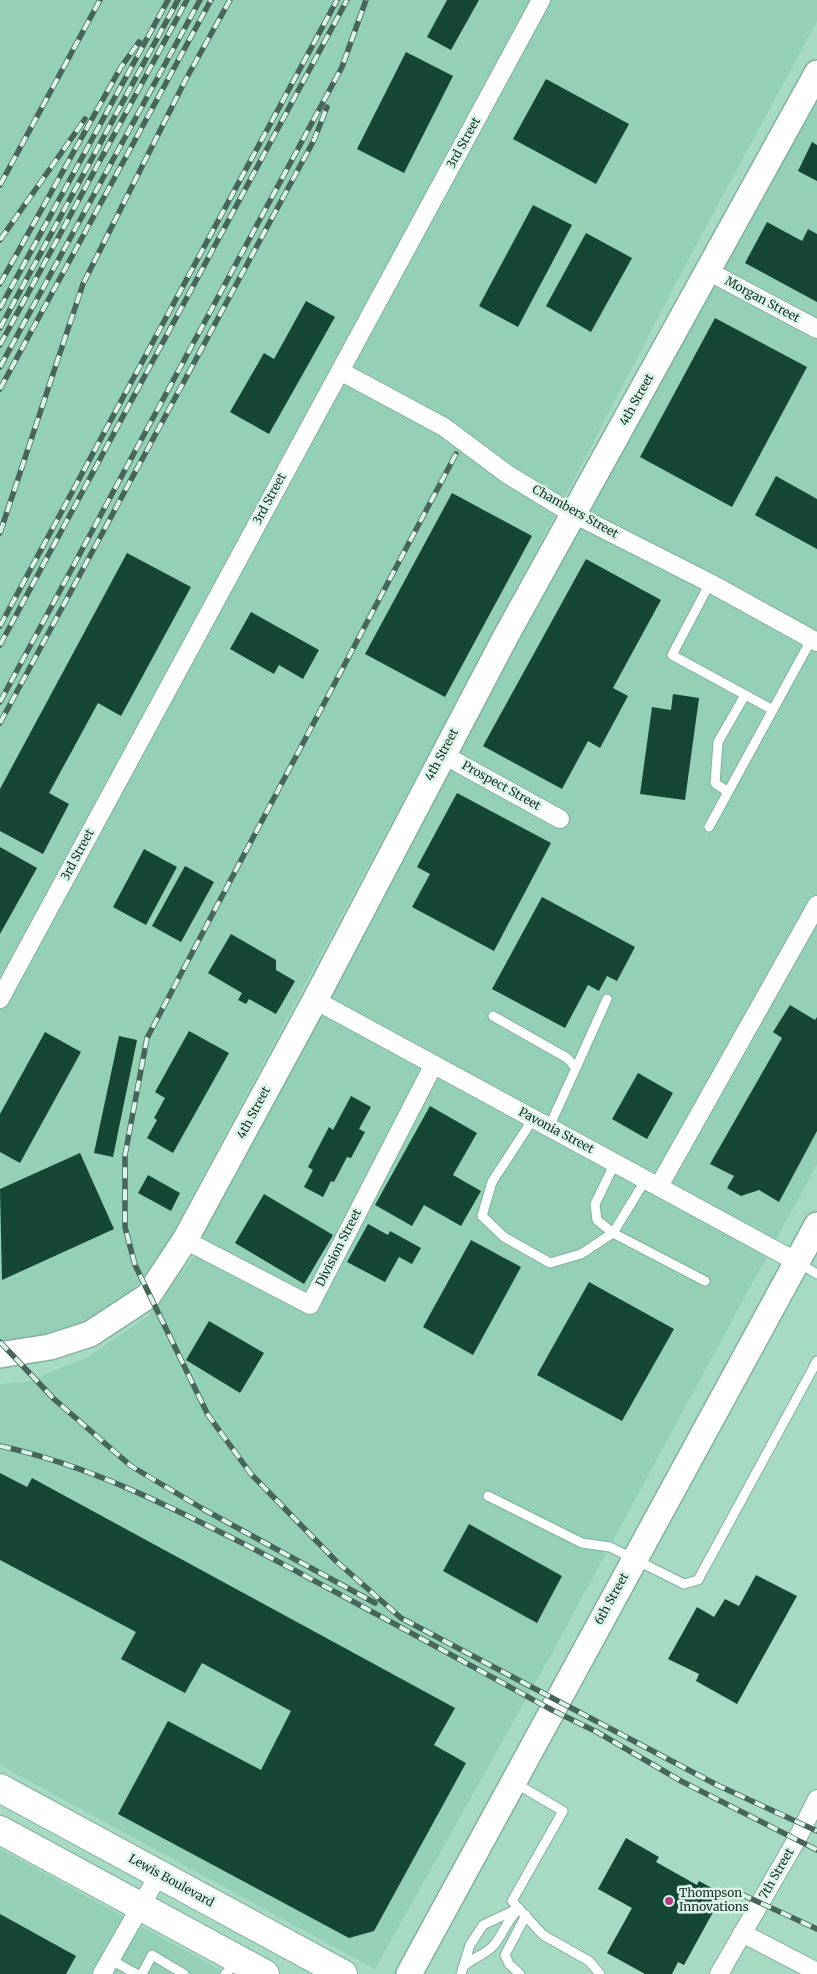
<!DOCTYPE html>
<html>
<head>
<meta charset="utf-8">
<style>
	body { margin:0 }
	canvas { display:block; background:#a6dac2 }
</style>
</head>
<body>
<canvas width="817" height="1974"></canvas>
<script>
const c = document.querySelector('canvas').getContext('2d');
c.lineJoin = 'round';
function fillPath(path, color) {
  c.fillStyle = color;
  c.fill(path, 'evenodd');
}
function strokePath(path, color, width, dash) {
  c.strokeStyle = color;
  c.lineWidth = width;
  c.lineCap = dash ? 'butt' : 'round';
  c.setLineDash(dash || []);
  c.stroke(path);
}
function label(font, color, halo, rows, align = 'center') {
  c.font = font + ' Merriweather,serif';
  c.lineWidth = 5;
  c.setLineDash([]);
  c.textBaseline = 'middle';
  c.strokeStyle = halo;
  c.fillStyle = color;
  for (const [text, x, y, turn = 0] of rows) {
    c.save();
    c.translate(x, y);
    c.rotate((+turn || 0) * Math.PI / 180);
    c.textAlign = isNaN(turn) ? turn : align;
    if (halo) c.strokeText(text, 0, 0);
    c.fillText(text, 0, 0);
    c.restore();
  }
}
const built = new Path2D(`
	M 0,0 L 817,0 L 817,21 L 686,264 L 570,487 L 171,1236 L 151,1270 L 127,1296 L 102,1317 L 47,1338 L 0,1342 Z
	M 817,103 L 817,1164 L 553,1651 L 375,1969 L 0,1765 L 0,1384 L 27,1382 L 88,1357 L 148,1316 L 197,1253 L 188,1247 L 586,506 Z
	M 0,1849 L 228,1974 L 0,1974 Z`);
const building = new Path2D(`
	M 447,0 L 479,0 L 451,50 L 427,37 Z
	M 406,52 L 453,76 L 404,173 L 357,149 Z
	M 546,79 L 629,124 L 596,184 L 513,139 Z
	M 812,142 L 817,145 L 817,181 L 798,171 Z
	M 533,205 L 572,225 L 518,327 L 479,306 Z
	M 767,222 L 802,241 L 808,229 L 817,234 L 817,302 L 745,263 Z
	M 586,233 L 632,258 L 591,332 L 546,306 Z
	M 306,301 L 335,317 L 269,434 L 230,412 L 264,353 L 274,359 Z
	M 715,318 L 807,367 L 732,507 L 640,457 Z
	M 776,476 L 817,499 L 817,549 L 755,515 Z
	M 452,493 L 532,536 L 445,697 L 365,654 Z
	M 127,553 L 191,587 L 121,716 L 98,703 L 49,793 L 69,804 L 43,854 L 0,831 L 0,789 Z
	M 586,559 L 661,600 L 613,688 L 628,696 L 600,748 L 588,741 L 562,789 L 483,746 Z
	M 251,612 L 319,650 L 303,679 L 279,665 L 274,674 L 230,649 Z
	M 673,694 L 699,698 L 685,800 L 640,794 L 652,707 L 671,710 Z
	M 457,793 L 551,843 L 494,951 L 412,907 L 430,874 L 417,867 Z
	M 0,847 L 37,868 L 0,934 Z
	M 144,849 L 177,867 L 146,925 L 113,907 Z
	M 185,866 L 214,882 L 181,942 L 152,926 Z
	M 542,897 L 635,947 L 617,981 L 607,976 L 599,991 L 588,985 L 565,1028 L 492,989 Z
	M 231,934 L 276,960 L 276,970 L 295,981 L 276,1014 L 249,999 L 246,1004 L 238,1000 L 242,993 L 208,973 Z
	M 790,1005 L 815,1020 L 817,1017 L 817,1131 L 779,1202 L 759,1190 L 741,1196 L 727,1188 L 734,1176 L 710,1164 L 782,1038 L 773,1032 Z
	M 189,1031 L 229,1053 L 173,1153 L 147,1138 L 157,1120 L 154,1118 L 165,1098 L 155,1092 Z
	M 45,1032 L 81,1052 L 20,1163 L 0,1152 L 0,1114 Z
	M 119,1036 L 137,1040 L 113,1157 L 94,1153 Z
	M 638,1073 L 673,1093 L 647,1139 L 612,1119 Z
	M 351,1096 L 371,1107 L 359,1129 L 365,1132 L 351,1158 L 347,1157 L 334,1182 L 331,1181 L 323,1197 L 304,1187 L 313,1170 L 308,1167 L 329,1127 L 333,1130 Z
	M 430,1106 L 477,1133 L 453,1175 L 481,1191 L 461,1226 L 424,1205 L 412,1226 L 375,1205 Z
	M 80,1153 L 114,1229 L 2,1280 L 0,1189 Z
	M 148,1175 L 180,1193 L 171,1211 L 138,1193 Z
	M 264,1194 L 333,1235 L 304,1284 L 235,1243 Z
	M 368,1224 L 388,1235 L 390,1231 L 421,1248 L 412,1264 L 399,1257 L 385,1282 L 347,1262 Z
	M 471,1240 L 521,1267 L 473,1355 L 423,1327 Z
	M 589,1282 L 674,1329 L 622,1421 L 537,1375 Z
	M 209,1321 L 264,1353 L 240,1393 L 186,1360 Z
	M 0,1473 L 27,1487 L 32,1478 L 455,1708 L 434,1745 L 466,1763 L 374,1931 L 349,1938 L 118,1814 L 168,1721 L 261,1770 L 291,1711 L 202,1663 L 185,1693 L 121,1659 L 136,1632 L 0,1560 Z
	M 469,1524 L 562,1576 L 537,1623 L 443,1571 Z
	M 756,1575 L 797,1596 L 737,1704 L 696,1681 L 699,1674 L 668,1659 L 697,1607 L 714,1617 L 725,1599 L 739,1606 Z
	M 626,1838 L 659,1857 L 656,1862 L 697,1885 L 699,1881 L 723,1894 L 684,1965 L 678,1962 L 672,1974 L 645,1974 L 607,1953 L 632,1908 L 598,1889 Z
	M 0,1914 L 76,1956 L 66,1974 L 0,1974 Z`);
const lane = new Path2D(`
	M 710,583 L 672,655 L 773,710
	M 728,792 L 715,783 L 718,742 L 745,695
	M 709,827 L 811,640
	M 493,1016 L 567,1058 L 576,1068 L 549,1127
	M 576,1068 L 607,999
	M 533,1119 L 492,1182 L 482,1216 L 504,1237 L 550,1263 L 581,1254 L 613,1233 L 646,1179
	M 615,1163 L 595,1204 L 597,1220 L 613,1233 L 705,1281
	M 799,1263 L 817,1274
	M 488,1496 L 582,1543 L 610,1547 L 684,1584 L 698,1580 L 817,1361
	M 515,1783 L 563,1811 L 512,1901 L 543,1935 L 589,1961 L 600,1974
	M 110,1959 L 136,1974
	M 465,1965 C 473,1958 485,1954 491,1948 C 502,1938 505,1923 516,1912
	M 142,1974 L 152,1955 L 184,1974
	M 225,1974 L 238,1962
	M 461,1974 L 470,1945 L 483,1925 L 519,1908
	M 520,1974 L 509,1964 L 505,1955 L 526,1915`);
const street = new Path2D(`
	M 708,271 L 817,329
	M 340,371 L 444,427 L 507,474 L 566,510 L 710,583 L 817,642
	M 442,754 L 560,819
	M 0,999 L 541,0
	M 315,1000 L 797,1262
	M 659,1186 L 817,905
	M 185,1240 L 310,1305 L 433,1066
	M 742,1933 L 817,1972
	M 102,1974 L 159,1874
	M 719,1974 L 797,1839 L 817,1799`);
const secondary = new Path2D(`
	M 0,1355 L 50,1347 L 90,1334 L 148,1296 L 185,1240 L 315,1000 L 506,636 L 817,73
	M 409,1974 L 817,1225`);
const primary = new Path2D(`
	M 0,1788 L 343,1974
	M 0,1830 L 265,1974`);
const rail = new Path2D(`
	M 0,185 L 100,0
	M 0,240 L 85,119
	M 0,284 L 121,67 L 139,42
	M 0,308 L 168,0
	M 0,328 L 178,0
	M 0,345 L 187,0
	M 0,367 L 200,0
	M 0,389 L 211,0
	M 456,454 L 147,1038 L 125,1155 L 125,1227 L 135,1265 L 208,1415 L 251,1474 L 336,1561 L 401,1618 L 717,1785 L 817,1831
	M 0,533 L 83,284 L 186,79 L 230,0
	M 0,626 L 337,0
	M 0,645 L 347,0
	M 0,702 L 342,67 L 366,0
	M 0,723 L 314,140 L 327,107
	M 0,1342 L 54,1399 L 131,1466 L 203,1509 L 375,1603
	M 0,1446 C 88,1465 169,1506 248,1546 C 351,1599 451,1655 552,1710 L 597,1732 L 681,1781 L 817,1850
	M 741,1894 L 817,1929`);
const markers = [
	[669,1901,5,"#b53989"]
];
const streetNames = [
	["3rd Street",464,143,-61],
	["Morgan Street",762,300,28],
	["4th Street",637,400,-61],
	["3rd Street",270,499,-62],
	["Chambers Street",575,512,29],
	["4th Street",442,755,-62],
	["Prospect Street",501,786,29],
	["3rd Street",78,855,-62],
	["4th Street",254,1113,-62],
	["Pavonia Street",556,1131,28],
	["Division Street",339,1248,-63],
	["6th Street",612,1599,-61],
	["7th Street",777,1874,-60],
	["Lewis Boulevard",171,1881,29]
];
const poiNames = [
	["Thompson",679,1894],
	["Innovations",679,1908]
];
fillPath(built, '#93d0b5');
fillPath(building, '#154734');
strokePath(lane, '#7fb29b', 11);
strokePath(street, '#7fb29b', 20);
strokePath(secondary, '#7fb29b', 28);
strokePath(primary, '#7fb29b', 30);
strokePath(lane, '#fff', 9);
strokePath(street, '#fff', 18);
strokePath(secondary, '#fff', 25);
strokePath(primary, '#fff', 28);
strokePath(rail, '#476558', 5.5);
strokePath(rail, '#dbf5e8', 4, [11]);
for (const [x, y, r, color] of markers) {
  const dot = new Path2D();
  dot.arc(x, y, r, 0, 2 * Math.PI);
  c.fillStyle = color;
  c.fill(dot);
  strokePath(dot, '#dbf5e8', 2);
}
label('12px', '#20352c', '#dbf5e8', streetNames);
label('12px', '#20352c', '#dbf5e8', poiNames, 'left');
</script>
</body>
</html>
